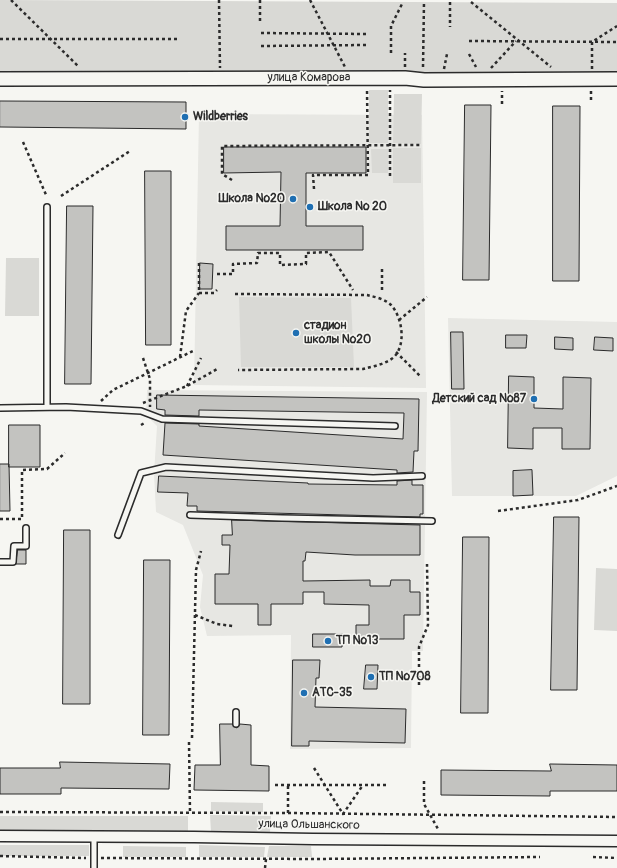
<!DOCTYPE html>
<html>
<head>
<meta charset="utf-8">
<style>
	body { margin:0 }
	canvas { display:block; background:#f6f6f2 }
</style>
</head>
<body>
<canvas width="617" height="868"></canvas>
<script>
const c = document.querySelector('canvas').getContext('2d');
c.lineJoin = 'round';
function fillPath(path, color) {
  c.fillStyle = color;
  c.fill(path, 'evenodd');
}
function strokePath(path, color, width, dash) {
  c.strokeStyle = color;
  c.lineWidth = width;
  c.lineCap = dash ? 'butt' : 'round';
  c.setLineDash(dash || []);
  c.stroke(path);
}
function label(font, color, halo, rows, align = 'center') {
  c.font = font + ' Pangolin,sans-serif';
  c.lineWidth = 3;
  c.setLineDash([]);
  c.textBaseline = 'middle';
  c.strokeStyle = halo;
  c.fillStyle = color;
  for (const [text, x, y, turn = 0] of rows) {
    c.save();
    c.translate(x, y);
    c.rotate((+turn || 0) * Math.PI / 180);
    c.textAlign = isNaN(turn) ? turn : align;
    if (halo) c.strokeText(text, 0, 0);
    c.fillText(text, 0, 0);
    c.restore();
  }
}
const built = new Path2D(`
	M 199,114 L 422,115 L 426,388 L 194,385 Z
	M 448,318 L 617,322 L 617,476 L 576,496 L 452,496 Z
	M 147,390 L 427,392 L 423,651 L 412,651 L 411,748 L 290,749 L 291,635 L 207,636 L 200,607 L 203,575 L 183,525 L 156,512 L 154,474 L 157,426 L 146,415 Z`);
const green = new Path2D(`
	M 0,0 L 617,3 L 617,75 L 0,77 Z
	M 369,90 L 388,90 L 388,143 L 369,143 Z
	M 394,94 L 422,94 L 421,144 L 393,143 Z
	M 393,148 L 421,148 L 421,183 L 393,183 Z
	M 371,149 L 388,149 L 388,173 L 372,173 Z
	M 6,258 L 39,258 L 39,316 L 5,316 Z
	M 239,297 L 351,298 L 354,367 L 241,367 Z
	M 596,568 L 617,569 L 617,631 L 594,630 Z
	M 211,802 L 263,803 L 263,812 L 211,811 Z
	M 210,815 L 271,816 L 270,832 L 211,832 Z
	M 0,816 L 188,816 L 188,831 L 0,830 Z
	M 0,845 L 89,845 L 89,856 L 0,856 Z
	M 199,845 L 265,847 L 264,857 L 199,857 Z
	M 123,846 L 186,847 L 186,857 L 123,857 Z
	M 269,846 L 311,846 L 312,857 L 267,857 Z`);
const building = new Path2D(`
	M 0,101 L 186,102 L 186,129 L 0,127 Z
	M 465,105 L 491,105 L 489,280 L 463,280 Z
	M 553,106 L 580,106 L 579,281 L 553,281 Z
	M 224,147 L 366,147 L 366,173 L 306,173 L 306,226 L 363,226 L 363,250 L 226,250 L 226,226 L 280,226 L 281,172 L 224,173 Z
	M 145,171 L 171,171 L 171,345 L 146,345 Z
	M 67,206 L 93,206 L 91,384 L 65,384 Z
	M 200,263 L 213,264 L 212,289 L 200,289 Z
	M 451,332 L 463,332 L 464,389 L 452,389 Z
	M 506,335 L 527,335 L 526,348 L 506,348 Z
	M 555,337 L 573,338 L 573,350 L 555,349 Z
	M 595,337 L 613,338 L 613,351 L 594,350 Z
	M 509,376 L 534,377 L 534,408 L 563,409 L 563,377 L 591,378 L 590,449 L 562,449 L 562,428 L 533,428 L 533,449 L 508,448 Z
	M 157,395 L 419,399 L 418,451 L 414,451 L 413,472 L 397,473 L 397,470 L 163,455 L 165,423 L 199,424 L 199,426 L 403,439 L 404,413 L 199,410 L 199,416 L 165,415 L 165,410 L 157,409 Z
	M 9,425 L 40,425 L 40,467 L 9,467 Z
	M 0,464 L 9,464 L 10,511 L 0,511 Z
	M 532,470 L 533,495 L 513,496 L 513,471 Z
	M 159,476 L 308,483 L 308,484 L 397,485 L 397,481 L 412,480 L 412,485 L 423,485 L 423,514 L 420,514 L 420,517 L 197,511 L 197,506 L 187,506 L 188,493 L 158,492 Z
	M 554,517 L 579,517 L 577,690 L 551,690 Z
	M 232,520 L 420,525 L 420,555 L 355,555 L 306,552 L 305,561 L 303,561 L 303,581 L 370,580 L 370,586 L 390,586 L 391,580 L 410,580 L 410,592 L 420,592 L 420,615 L 404,615 L 404,639 L 356,639 L 356,625 L 369,625 L 369,605 L 324,604 L 324,592 L 303,592 L 303,604 L 271,604 L 271,625 L 258,625 L 258,604 L 215,604 L 215,574 L 229,574 L 230,545 L 222,545 L 222,535 L 232,535 Z
	M 64,530 L 90,530 L 90,704 L 63,704 Z
	M 463,537 L 489,537 L 488,713 L 461,713 Z
	M 18,550 L 26,550 L 26,564 L 16,564 Z
	M 144,560 L 170,560 L 169,735 L 143,735 Z
	M 313,634 L 343,634 L 342,647 L 313,647 Z
	M 293,660 L 320,660 L 319,678 L 316,678 L 315,707 L 406,709 L 405,743 L 309,741 L 309,746 L 292,746 Z
	M 366,665 L 378,665 L 377,689 L 364,689 Z
	M 220,724 L 232,724 L 236,728 L 238,727 L 240,724 L 251,725 L 251,765 L 269,766 L 269,791 L 194,790 L 195,765 L 220,765 Z
	M 60,762 L 170,764 L 169,789 L 61,788 L 61,794 L 0,794 L 0,768 L 60,768 Z
	M 550,764 L 617,765 L 617,791 L 550,791 L 550,796 L 441,795 L 441,770 L 551,771 Z`);
const path = new Path2D(`
	M 11,0 L 79,67
	M 219,0 L 220,68
	M 260,0 L 260,23
	M 310,0 L 345,67
	M 450,2 L 450,27
	M 471,2 L 551,67
	M 261,33 L 367,34
	M 0,39 L 178,39
	M 469,41 L 617,42
	M 261,46 L 366,45
	M 391,53 L 391,26 L 403,2
	M 469,54 L 476,67
	M 405,67 L 405,53
	M 423,67 L 424,2
	M 491,68 L 516,41
	M 444,69 L 447,54
	M 592,69 L 592,42 L 617,26
	M 591,91 L 591,100
	M 502,104 L 502,91
	M 23,142 L 47,197
	M 390,176 L 390,90
	M 232,180 L 222,174 L 222,146 L 421,145
	M 314,189 L 313,175 L 368,175 L 367,89
	M 61,196 L 130,151
	M 199,263 L 199,293 L 214,293 L 217,290
	M 217,274 L 233,274 L 233,264 L 257,263 L 258,253 L 280,253 L 280,265 L 306,264 L 306,253 L 329,252 L 353,290
	M 382,290 L 382,269
	M 235,294 L 367,295 C 375,297 386,299 392,306 C 402,318 406,343 395,356 C 387,364 374,366 363,369 L 238,370
	M 399,320 L 427,297
	M 396,352 L 421,377
	M 180,357 L 186,311 L 199,293
	M 143,358 L 150,379 L 150,407
	M 187,386 L 201,358
	M 101,401 L 113,390 L 195,350
	M 143,403 L 187,386 L 219,368
	M 141,425 L 146,422
	M 498,511 L 578,500 L 617,486
	M 0,519 L 22,519 L 22,470 L 47,469 L 65,453
	M 195,615 L 217,624 L 233,626
	M 419,685 L 419,647 L 428,625 L 427,564
	M 192,738 L 196,570 L 201,551
	M 189,742 L 190,812
	M 314,768 L 343,814 L 363,785
	M 424,781 L 424,804 L 438,829
	M 275,785 L 387,785
	M 0,812 L 288,813 L 617,817
	M 288,813 L 288,785
	M 0,856 L 86,858
	M 593,857 L 617,858
	M 101,858 L 314,859 L 540,857
	M 265,868 L 266,859`);
const service = new Path2D(`
	M 47,407 L 47,207
	M 0,408 L 66,407 L 141,411 L 162,419 L 395,426
	M 190,515 L 282,518 L 432,521
	M 118,535 L 141,473 L 166,467 L 373,478 L 422,476
	M 0,562 L 13,562 L 14,546 L 26,546 L 26,528
	M 236,724 L 236,712
	M 94,836 L 94,868`);
const minor = new Path2D(`
	M 0,836 L 194,837 L 313,839 L 617,841`);
const tertiary = new Path2D(`
	M 0,79 L 405,78 L 424,80 L 617,79`);
const markers = [
	[185,117,4,"#1f6fb2"],
	[293,199,4,"#1f6fb2"],
	[310,207,4,"#1f6fb2"],
	[296,333,4,"#1f6fb2"],
	[534,399,4,"#1f6fb2"],
	[328,641,4,"#1f6fb2"],
	[371,677,4,"#1f6fb2"],
	[304,693,4,"#1f6fb2"]
];
const streetNames = [
	["улица Комарова",309,78],
	["улица Ольшанского",309,825,1]
];
const poiNames = [
	["Wildberries",193,117],
	["Школа №20",285,199,"right"],
	["Школа № 20",318,207],
	["стадион",304,326],
	["школы №20",304,340],
	["Детский сад №87",526,399,"right"],
	["ТП №13",336,641],
	["ТП №708",379,677],
	["АТС-35",312,693]
];
fillPath(built, '#e7e7e3');
fillPath(green, '#d9d9d5');
fillPath(building, '#c3c3c0');
strokePath(building, '#2b2b2b', 1);
strokePath(service, '#2b2b2b', 8);
strokePath(minor, '#2b2b2b', 13);
strokePath(tertiary, '#2b2b2b', 16);
strokePath(path, '#2b2b2b', 2.5, [3, 3]);
strokePath(service, '#f6f6f2', 5);
strokePath(minor, '#f6f6f2', 10);
strokePath(tertiary, '#f6f6f2', 13);
for (const [x, y, r, color] of markers) {
  const dot = new Path2D();
  dot.arc(x, y, r, 0, 2 * Math.PI);
  c.fillStyle = color;
  c.fill(dot);
  strokePath(dot, '#f6f6f2', 1.5);
}
label('12px', '#2b2b2b', '#f6f6f2', streetNames);
label('bold 12px', '#2b2b2b', '#f6f6f2', poiNames, 'left');
</script>
</body>
</html>
